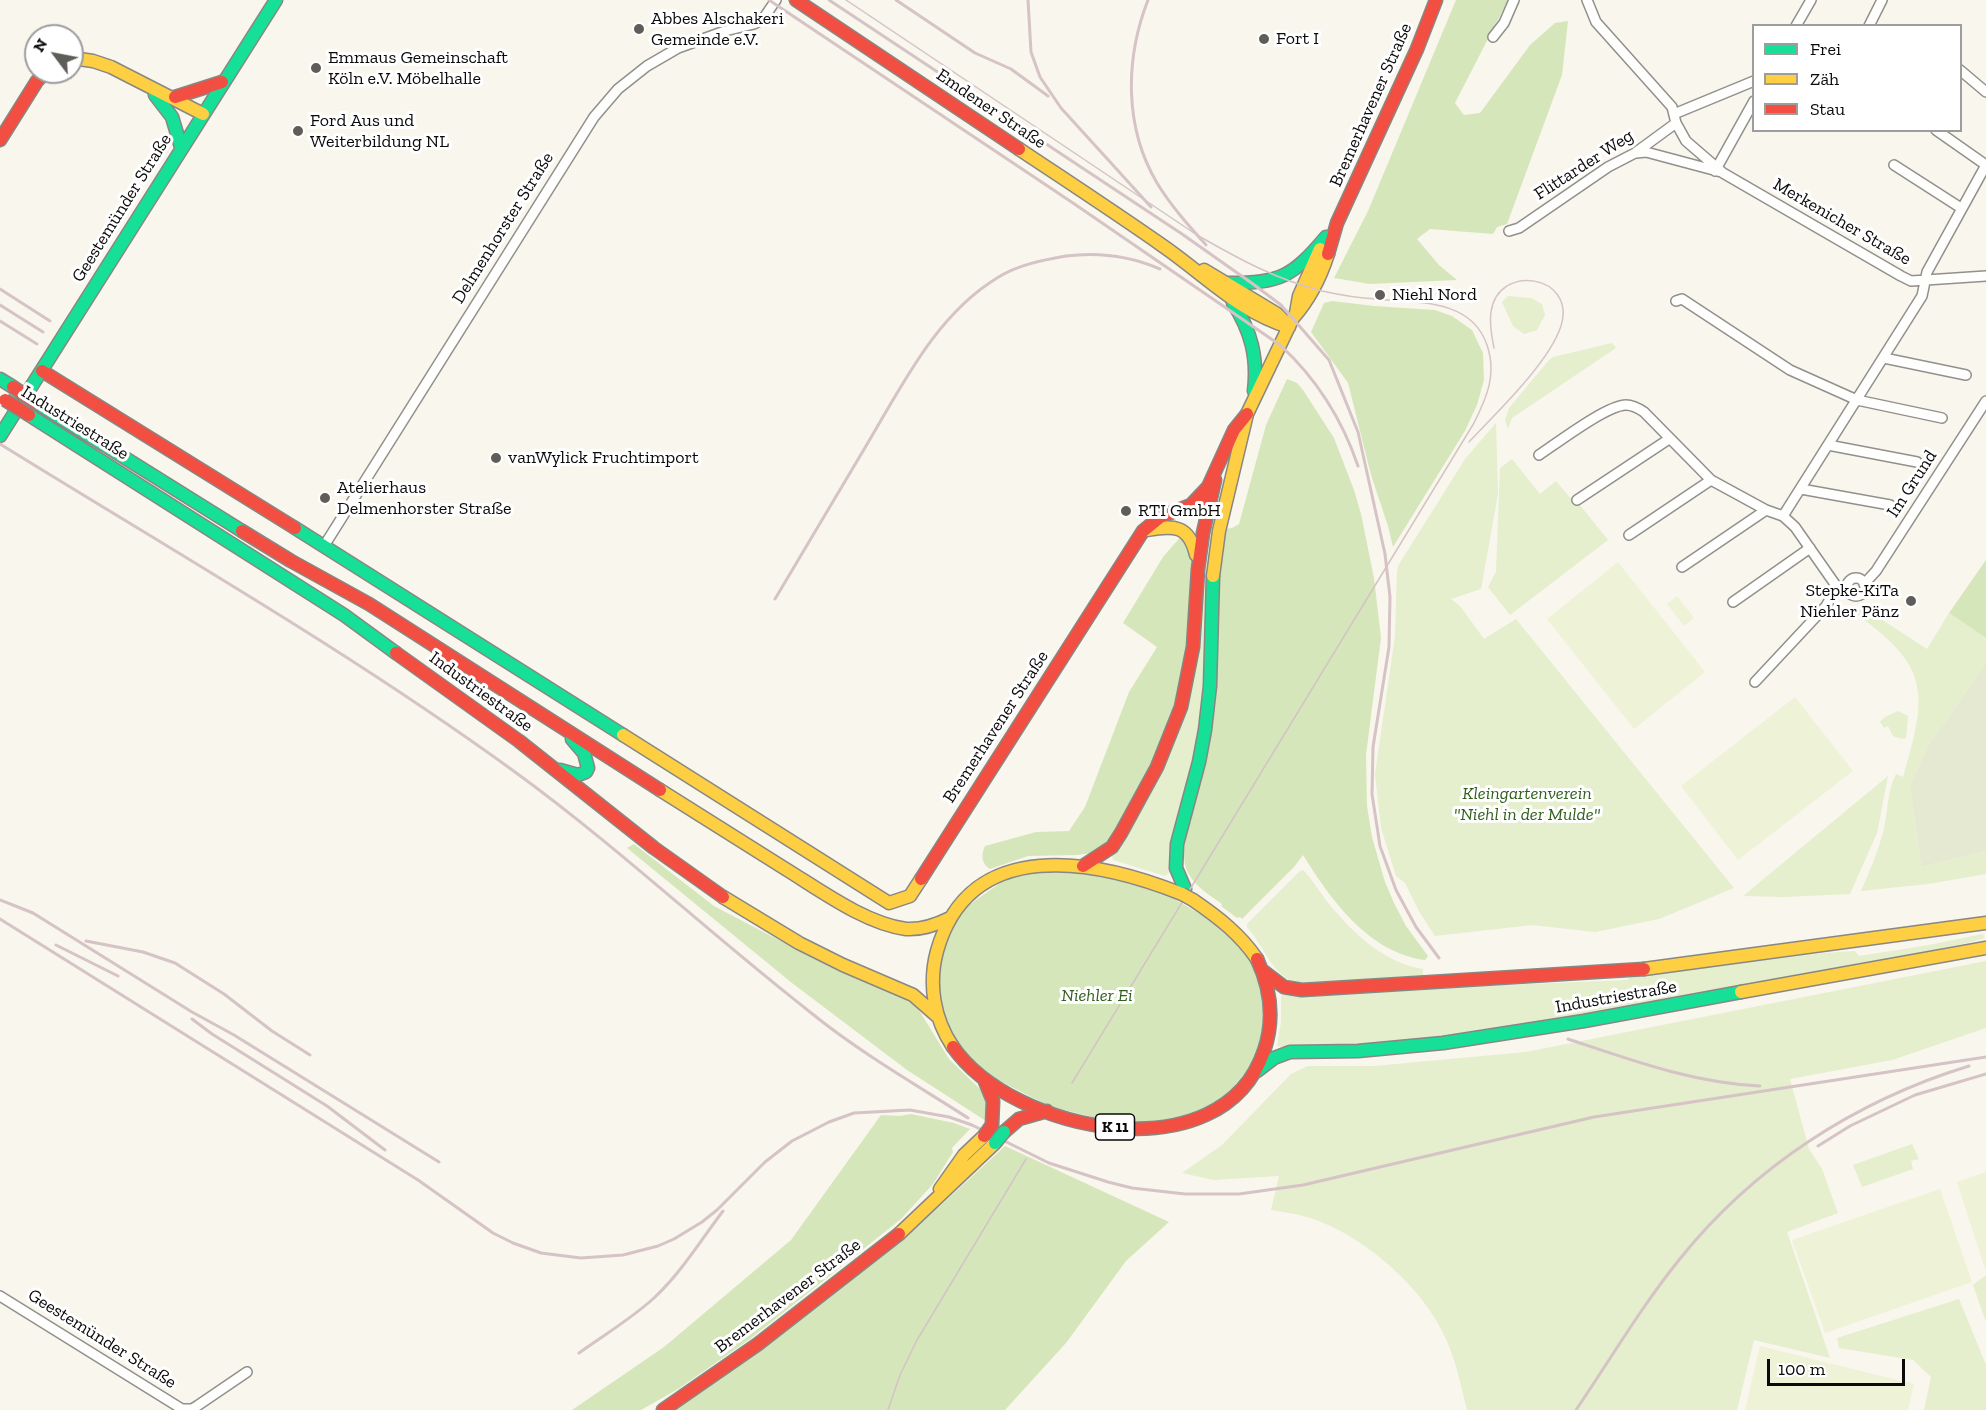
<!DOCTYPE html>
<html>
<head>
<meta charset="utf-8">
<style>
	body { margin:0 }
	#map { position:relative; width:1986px; height:1410px; overflow:hidden; background:#f9f6ed; font-family:"Zilla Slab",serif }
	canvas { display:block }
	.legend { position:absolute; left:1752px; top:24px; width:210px; height:108px; box-sizing:border-box; background:#fff; border:2px solid #9d9d9d; margin:0; padding:8px 10px; list-style:none; font-size:18px; color:#0a0a0a }
	.legend li { display:flex; align-items:center; gap:12px; height:30px }
	.legend b { width:30px; border:2px solid #9d9d9d }
	.north { position:absolute; left:24px; top:24px; width:60px; height:60px; box-sizing:border-box; background:#fff; border:2px solid #9d9d9d; border-radius:50%; rotate:302deg; font-size:16px; font-weight:700; line-height:24px; text-align:center; color:#0a0a0a }
	.north::after { content:''; display:block; margin:auto; width:21px; height:27px; background:#5e5d59; clip-path:polygon(50% 0,100% 100%,50% 72%,0 100%) }
	.scale { position:absolute; left:1767px; top:1359px; width:138px; height:27px; box-sizing:border-box; border:3px solid #0a0a0a; border-top:0; padding-left:8px; font-size:18px; line-height:21px; white-space:nowrap; color:#0a0a0a; -webkit-text-stroke:4px #fff; paint-order:stroke }
</style>
</head>
<body>
<div id="map">
<canvas width="1986" height="1410"></canvas>
<ul class="legend">
<li><b style="height:8px;background:#16e098"></b>Frei</li>
<li><b style="height:8px;background:#ffcf43"></b>Zäh</li>
<li><b style="height:8px;background:#f24e42"></b>Stau</li>
</ul>
<div class="north">N</div>
<div class="scale">100 m</div>
</div>
<script>
const c = document.querySelector('canvas').getContext('2d');
c.lineJoin = 'round';
function fillPath(path, color) {
  c.fillStyle = color;
  c.fill(path, 'evenodd');
}
function strokePath(path, color, width, dash) {
  c.strokeStyle = color;
  c.lineWidth = width;
  c.lineCap = dash ? 'butt' : 'round';
  c.setLineDash(dash || []);
  c.stroke(path);
}
function label(font, color, halo, rows, align = 'center') {
  c.font = font + ' "Zilla Slab",serif';
  c.lineWidth = 6;
  c.setLineDash([]);
  c.textBaseline = 'middle';
  c.strokeStyle = halo;
  c.fillStyle = color;
  for (const [text, x, y, turn = 0] of rows) {
    c.save();
    c.translate(x, y);
    c.rotate((+turn || 0) * Math.PI / 180);
    c.textAlign = isNaN(turn) ? turn : align;
    if (halo) c.strokeText(text, 0, 0);
    c.fillText(text, 0, 0);
    c.restore();
  }
}
const green = new Path2D(`
	M 1508,296 L 1531,298 L 1542,304 L 1545,315 L 1537,330 L 1524,334 L 1513,326 L 1502,302 Z
	M 1612,343 L 1616,348 L 1512,418 L 1508,429 L 1505,420 L 1509,408 L 1549,360 L 1553,357 Z
	M 1496,423 L 1498,494 L 1481,589 L 1451,599 L 1460,606 L 1484,639 L 1516,619 L 1734,888 L 1659,919 L 1595,932 L 1532,925 L 1435,936 L 1420,913 L 1405,883 L 1396,876 L 1381,828 L 1375,774 L 1395,636 L 1397,572 L 1398,566 L 1465,459 Z
	M 1512,459 L 1540,494 L 1556,481 L 1572,500 L 1575,499 L 1608,540 L 1510,615 L 1488,587 L 1496,572 L 1500,468 Z
	M 1208,530 L 1211,530 L 1206,569 L 1205,692 L 1197,750 L 1171,849 L 1169,873 L 1165,876 L 1113,860 L 1112,856 L 1120,846 C 1153,790 1185,732 1196,666 C 1203,621 1200,575 1208,530 Z
	M 1861,606 L 1927,649 L 1949,613 L 1986,638 L 1986,662 L 1928,746 L 1910,785 L 1921,867 L 1986,851 L 1986,874 L 1928,884 L 1861,891 C 1870,871 1878,851 1884,829 C 1888,810 1887,792 1896,774 L 1903,777 C 1928,694 1930,666 1856,614 Z
	M 1898,711 L 1908,716 L 1906,738 L 1902,739 L 1893,736 L 1888,726 L 1884,728 L 1880,722 L 1885,717 Z
	M 1888,776 L 1877,833 L 1850,894 L 1784,897 L 1743,896 Z
	M 1303,870 C 1313,880 1320,893 1329,904 C 1353,933 1384,963 1423,969 L 1423,975 L 1298,984 C 1271,975 1265,947 1247,927 L 1247,924 L 1299,872 Z
	M 1983,934 L 1985,938 L 1968,943 L 1709,994 L 1448,1036 L 1376,1044 L 1281,1047 L 1277,1046 L 1281,1022 L 1281,997 L 1283,994 L 1627,980 L 1630,977 L 1824,953 L 1855,951 L 1859,956 L 1929,945 Z
	M 1986,961 L 1986,1028 L 1892,1060 L 1790,1079 L 1809,1149 L 1822,1169 L 1838,1213 L 1787,1232 L 1830,1358 L 1754,1340 L 1737,1410 L 1467,1410 C 1461,1386 1456,1361 1446,1339 C 1424,1287 1358,1230 1303,1216 C 1293,1213 1282,1212 1271,1210 L 1279,1176 L 1214,1180 L 1182,1173 L 1222,1145 L 1291,1074 L 1308,1066 L 1374,1066 L 1526,1052 Z
	M 1912,1144 L 1919,1159 L 1911,1161 L 1913,1169 L 1862,1187 L 1853,1165 Z
	M 1986,1275 L 1986,1322 L 1973,1285 Z
	M 1959,1299 L 1986,1365 L 1986,1410 L 1924,1410 L 1931,1377 L 1913,1360 L 1839,1348 L 1837,1338 Z`);
const forest = new Path2D(`
	M 1456,0 L 1508,0 L 1455,103 L 1464,115 L 1480,113 L 1530,45 L 1555,23 L 1568,21 L 1562,75 L 1507,224 L 1497,227 L 1493,234 L 1430,229 L 1417,239 L 1439,265 L 1457,280 L 1370,284 L 1334,278 L 1368,211 Z
	M 1332,301 L 1374,306 L 1435,310 L 1452,316 L 1472,330 L 1483,353 L 1484,380 L 1477,405 L 1465,431 L 1393,547 L 1388,526 L 1371,475 L 1348,383 L 1311,332 L 1324,303 Z
	M 1287,379 L 1297,383 L 1303,390 L 1334,438 L 1354,490 L 1361,514 L 1374,578 L 1381,638 L 1366,755 L 1367,806 L 1372,837 L 1385,882 L 1394,903 L 1406,926 L 1428,956 L 1425,960 C 1369,953 1331,900 1303,855 L 1294,867 L 1242,919 L 1240,917 L 1237,918 L 1221,906 L 1222,904 C 1204,891 1184,880 1184,855 L 1181,855 L 1202,770 L 1218,590 L 1225,529 L 1232,528 L 1239,524 L 1266,425 Z
	M 1183,534 L 1194,555 L 1186,661 L 1172,717 L 1156,757 L 1116,831 L 1102,847 L 1091,853 L 1077,855 L 1028,856 L 990,869 C 981,863 981,855 985,846 L 1036,832 L 1069,831 L 1085,807 L 1129,692 L 1157,647 L 1123,623 L 1163,557 Z
	M 1986,560 L 1986,638 L 1949,613 Z
	M 634,844 L 714,906 L 794,948 L 902,997 L 917,1007 L 949,1059 L 982,1091 L 988,1108 L 986,1121 L 907,1070 L 792,983 L 627,848 Z
	M 1046,870 L 1115,877 L 1176,900 L 1210,920 L 1235,940 L 1259,974 L 1265,1018 L 1255,1060 L 1225,1098 L 1179,1121 L 1114,1122 L 1051,1107 L 994,1078 L 960,1049 L 940,1007 L 940,955 L 963,909 L 1006,879 Z
	M 911,1114 L 954,1123 L 970,1129 L 952,1148 L 953,1152 L 933,1184 L 901,1219 L 750,1339 L 678,1389 L 641,1410 L 572,1410 L 664,1347 L 791,1240 L 881,1115 L 900,1116 Z
	M 1005,1146 L 1169,1222 L 1126,1261 L 1066,1343 L 1005,1410 L 673,1410 L 747,1360 L 915,1229 Z`);
const cemetery = new Path2D(`
	M 1986,662 L 1986,851 L 1921,867 L 1910,785 L 1928,746 Z`);
const pitch = new Path2D(`
	M 1618,562 L 1705,672 L 1634,729 L 1547,619 Z
	M 1677,596 L 1694,618 L 1684,626 L 1667,604 Z
	M 1795,697 L 1853,771 L 1738,860 L 1681,786 Z
	M 1986,1172 L 1986,1268 L 1985,1269 L 1957,1182 Z
	M 1940,1189 L 1972,1282 L 1825,1333 L 1792,1240 Z
	M 1760,1346 L 1914,1384 L 1908,1410 L 1745,1410 Z`);
const street = new Path2D(`
	M 1587,0 L 1596,22 L 1672,107 L 1676,123 L 1686,141 L 1723,173 L 1901,276 L 1911,281 L 1986,276
	M 1796,26 L 1811,0
	M 1869,26 L 1882,0
	M 1493,37 L 1504,23 L 1514,0
	M 1960,70 L 1986,92
	M 1674,114 L 1754,81
	M 1936,130 L 1986,165
	M 1636,153 L 1646,152 L 1721,172
	M 1894,165 L 1961,208
	M 1715,171 L 1754,101
	M 1509,231 L 1519,228 L 1608,167 L 1635,153 L 1676,123
	M 1676,301 L 1682,299 L 1790,370 L 1857,400 L 1942,418
	M 1884,358 L 1966,375
	M 1828,445 L 1917,462
	M 1539,455 C 1557,443 1607,405 1626,405 C 1633,405 1638,408 1644,412 L 1711,480 L 1766,510 L 1783,516 L 1795,527 L 1837,587
	M 1801,489 L 1890,505
	M 1577,500 L 1669,439
	M 1783,516 L 1922,296 L 1927,272 L 1986,165
	M 1629,535 L 1711,480
	M 324,546 L 594,117 L 618,89 L 647,66 L 678,48 L 725,31 L 754,24 L 763,19 L 776,0
	M 1682,567 L 1766,510
	M1847 587a9 9 0 1 1 18 0a9 9 0 1 1-18 0Z
	M 1864,584 L 1876,571 L 1986,401
	M 1733,602 L 1810,548
	M 1755,682 L 1826,606 L 1837,587
	M 0,1296 L 182,1409 L 192,1409 L 197,1406 L 247,1372`);
const fast = new Path2D(`
	M 155,95 L 172,117 L 181,147
	M 1228,283 C 1281,283 1292,277 1326,237
	M 1233,303 C 1251,331 1258,357 1254,391
	M 0,379 L 13,387
	M 37,403 L 242,531
	M 29,415 L 344,615 L 396,653
	M 0,436 L 276,0
	M 295,528 L 623,735
	M 560,770 L 578,775 L 586,772 L 588,768 L 584,753 L 572,739
	M 1185,889 L 1176,868 L 1177,844 L 1199,762 L 1205,730 L 1210,686 L 1213,576
	M 1257,1071 L 1274,1058 L 1290,1052 L 1358,1051 L 1443,1043 L 1584,1021 L 1741,992`);
const slow = new Path2D(`
	M 72,58 L 93,61 L 111,67 L 203,114
	M 1019,149 C 1067,181 1116,213 1163,246 C 1205,275 1239,312 1289,327
	M 1204,270 L 1277,314 L 1289,326
	M 1296,313 L 1299,296 L 1320,249
	M 1147,530 C 1174,525 1189,525 1196,555
	M 1213,576 L 1219,531 L 1247,414 L 1293,318 C 1310,299 1320,279 1328,254
	M 623,735 L 889,903 L 910,896 L 921,879
	M 660,790 C 702,816 743,842 784,868 C 820,890 864,923 906,929 C 922,930 936,925 950,918
	M 723,897 L 799,943 L 843,965 L 913,995 L 937,1016
	M 1193,900 C 1218,917 1240,934 1257,959
	M 1644,969 L 1986,923
	M 1741,992 L 1986,948
	M 953,1047 C 934,1019 928,984 937,951 C 970,834 1097,860 1182,894
	M 940,1189 L 964,1155 L 984,1136
	M 899,1234 L 995,1143`);
const jam = new Path2D(`
	M 796,0 L 1019,149
	M 175,97 L 222,82
	M 0,140 L 37,81 L 46,72
	M 1328,254 L 1337,223 L 1417,49 L 1436,0
	M 42,371 L 295,528
	M 242,531 L 291,561 L 369,604 L 660,790
	M 396,653 L 519,741 L 654,848 L 723,897
	M 1083,866 L 1112,847 L 1121,833 L 1157,767 L 1181,707 L 1193,647 L 1198,569 L 1203,533 L 1215,480
	M 921,879 L 1143,531 L 1160,517 L 1191,505 L 1208,487 L 1234,430 L 1247,414
	M 1263,971 L 1284,987 L 1302,990 L 1644,969
	M 953,1047 C 1013,1133 1222,1175 1264,1051 C 1275,1019 1271,989 1257,959
	M 984,1079 L 993,1101 L 992,1125
	M 1004,1132 L 1019,1119 L 1047,1111
	M 663,1410 L 758,1344 L 899,1234`);
const tram = new Path2D(`
	M 846,0 L 1197,235 C 1239,259 1275,279 1322,291 C 1340,295 1358,298 1376,299 C 1416,303 1471,298 1487,345 C 1497,374 1487,397 1474,423 L 1072,1083
	M 1469,442 C 1496,413 1549,363 1561,326 C 1577,275 1498,262 1491,312 C 1489,324 1492,337 1494,348
	M 888,1410 L 900,1375 L 917,1340 L 1026,1159`);
const rail = new Path2D(`
	M 769,0 L 1073,203 L 1280,345 C 1316,378 1342,419 1358,466
	M 829,0 L 1182,234 L 1253,284 L 1281,305 L 1329,360 L 1358,432 L 1385,554 L 1390,597 L 1389,647 L 1373,747 L 1372,794 L 1380,846 L 1396,890 L 1416,927 L 1439,958
	M 896,0 L 975,53 L 1011,69 L 1048,96
	M 1028,0 L 1031,52 L 1040,77 L 1061,108 L 1151,207
	M 1148,0 C 1125,59 1124,127 1157,183 C 1171,206 1189,226 1206,245
	M 0,289 L 50,321
	M 0,305 L 43,332
	M 0,321 L 37,344
	M 0,444 C 173,551 350,652 515,772 C 618,847 710,934 810,1012 C 859,1052 915,1084 968,1118
	M 775,599 C 805,548 836,497 866,446 C 902,386 935,316 997,278 C 1017,265 1043,260 1066,256 C 1098,252 1130,256 1160,269
	M 0,900 L 33,913 L 192,1012 L 234,1035 L 439,1162
	M 0,919 L 418,1180 L 493,1233 L 513,1243 L 541,1253 L 581,1258 L 623,1255 L 658,1246 L 674,1239 L 702,1222 L 717,1210 L 765,1162 L 792,1141 L 829,1122 L 854,1113 L 910,1110 L 949,1117 L 972,1125 L 1049,1163 L 1108,1182 L 1132,1188 L 1185,1194 L 1239,1194 L 1303,1185 L 1594,1117 L 1986,1057
	M 86,941 L 143,952 L 175,963 L 224,994 L 272,1031 L 310,1055
	M 56,945 L 118,976
	M 192,1019 L 212,1034 L 327,1106 L 385,1150
	M 1568,1039 C 1631,1060 1693,1083 1760,1086
	M 1818,1146 L 1850,1126 L 1915,1095 L 1986,1074
	M 579,1353 C 604,1335 631,1319 654,1298 C 681,1273 701,1240 723,1211
	M 1576,1410 C 1610,1360 1641,1307 1679,1260 C 1753,1167 1855,1101 1969,1066`);
const fastBridge = new Path2D(`
	M 995,1143 L 1004,1132`);
const slowBridge = new Path2D(`
	M 1182,894 L 1193,900`);
const jamBridge = new Path2D(`
	M 13,387 L 37,403
	M 5,400 L 29,415
	M 984,1136 L 992,1125`);
const markers = [
	[639,29,6,"#5e5d59"],
	[1264,39,6,"#5e5d59"],
	[316,68,6,"#5e5d59"],
	[298,131,6,"#5e5d59"],
	[1380,295,6,"#5e5d59"],
	[496,458,6,"#5e5d59"],
	[325,498,6,"#5e5d59"],
	[1126,511,6,"#5e5d59"],
	[1911,601,6,"#5e5d59"]
];
const shields = [
	[1115,1127,39]
];
const shieldNames = [
	["K 11",1115,1127]
];
const poiNames = [
	["Abbes Alschakeri",651,19],
	["Gemeinde e.V.",651,40],
	["Fort I",1276,39],
	["Emmaus Gemeinschaft",328,58],
	["Köln e.V. Möbelhalle",328,79],
	["Ford Aus und",310,121],
	["Weiterbildung NL",310,142],
	["Niehl Nord",1392,295],
	["vanWylick Fruchtimport",508,458],
	["Atelierhaus",337,488],
	["Delmenhorster Straße",337,509],
	["RTI GmbH",1138,511],
	["Stepke-KiTa",1899,591,"right"],
	["Niehler Pänz",1899,612,"right"]
];
const streetNames = [
	["Bremerhavener Straße",1371,105,-66],
	["Emdener Straße",991,109,34],
	["Flittarder Weg",1584,165,-33],
	["Geestemünder Straße",122,208,-58],
	["Merkenicher Straße",1842,222,30],
	["Delmenhorster Straße",503,228,-58],
	["Industriestraße",75,423,32],
	["Im Grund",1912,484,-57],
	["Industriestraße",481,692,36],
	["Bremerhavener Straße",996,727,-57],
	["Industriestraße",1616,997,-10],
	["Bremerhavener Straße",788,1296,-37],
	["Geestemünder Straße",102,1339,32]
];
const parkNames = [
	["Kleingartenverein",1527,794],
	["\"Niehl in der Mulde\"",1527,815],
	["Niehler Ei",1097,996]
];
fillPath(green, '#e5eecd');
fillPath(forest, '#d6e6bb');
fillPath(cemetery, '#e6e9d2');
fillPath(pitch, '#eef2d6');
strokePath(street, '#92908c', 12);
strokePath(fast, '#888783', 15);
strokePath(slow, '#888783', 15);
strokePath(jam, '#888783', 15);
strokePath(street, '#fefefc', 9);
strokePath(fast, '#16e098', 12);
strokePath(slow, '#ffcf43', 12);
strokePath(jam, '#f24e42', 12);
strokePath(tram, '#d5c3c5', 1.5);
strokePath(rail, '#d5c3c5', 3);
strokePath(fastBridge, '#888783', 15, []);
strokePath(slowBridge, '#888783', 15, []);
strokePath(jamBridge, '#888783', 15, []);
strokePath(fastBridge, '#16e098', 12);
strokePath(slowBridge, '#ffcf43', 12);
strokePath(jamBridge, '#f24e42', 12);
for (const [x, y, r, color] of markers) {
  const dot = new Path2D();
  dot.arc(x, y, r, 0, 2 * Math.PI);
  c.fillStyle = color;
  c.fill(dot);
  strokePath(dot, '#fff', 2);
}
for (const [x, y, w] of shields) {
  const box = new Path2D();
  box.roundRect(x - w / 2, y - 13, w, 26, 4.5);
  c.fillStyle = '#fff';
  c.fill(box);
  strokePath(box, '#0a0a0a', 1.5);
}
label('bold 16px', '#0a0a0a', null, shieldNames);
label('18px', '#0a0a0a', '#fff', poiNames, 'left');
label('18px', '#0a0a0a', '#fff', streetNames);
label('italic 18px', '#31601c', '#fff', parkNames);
</script>
</body>
</html>
